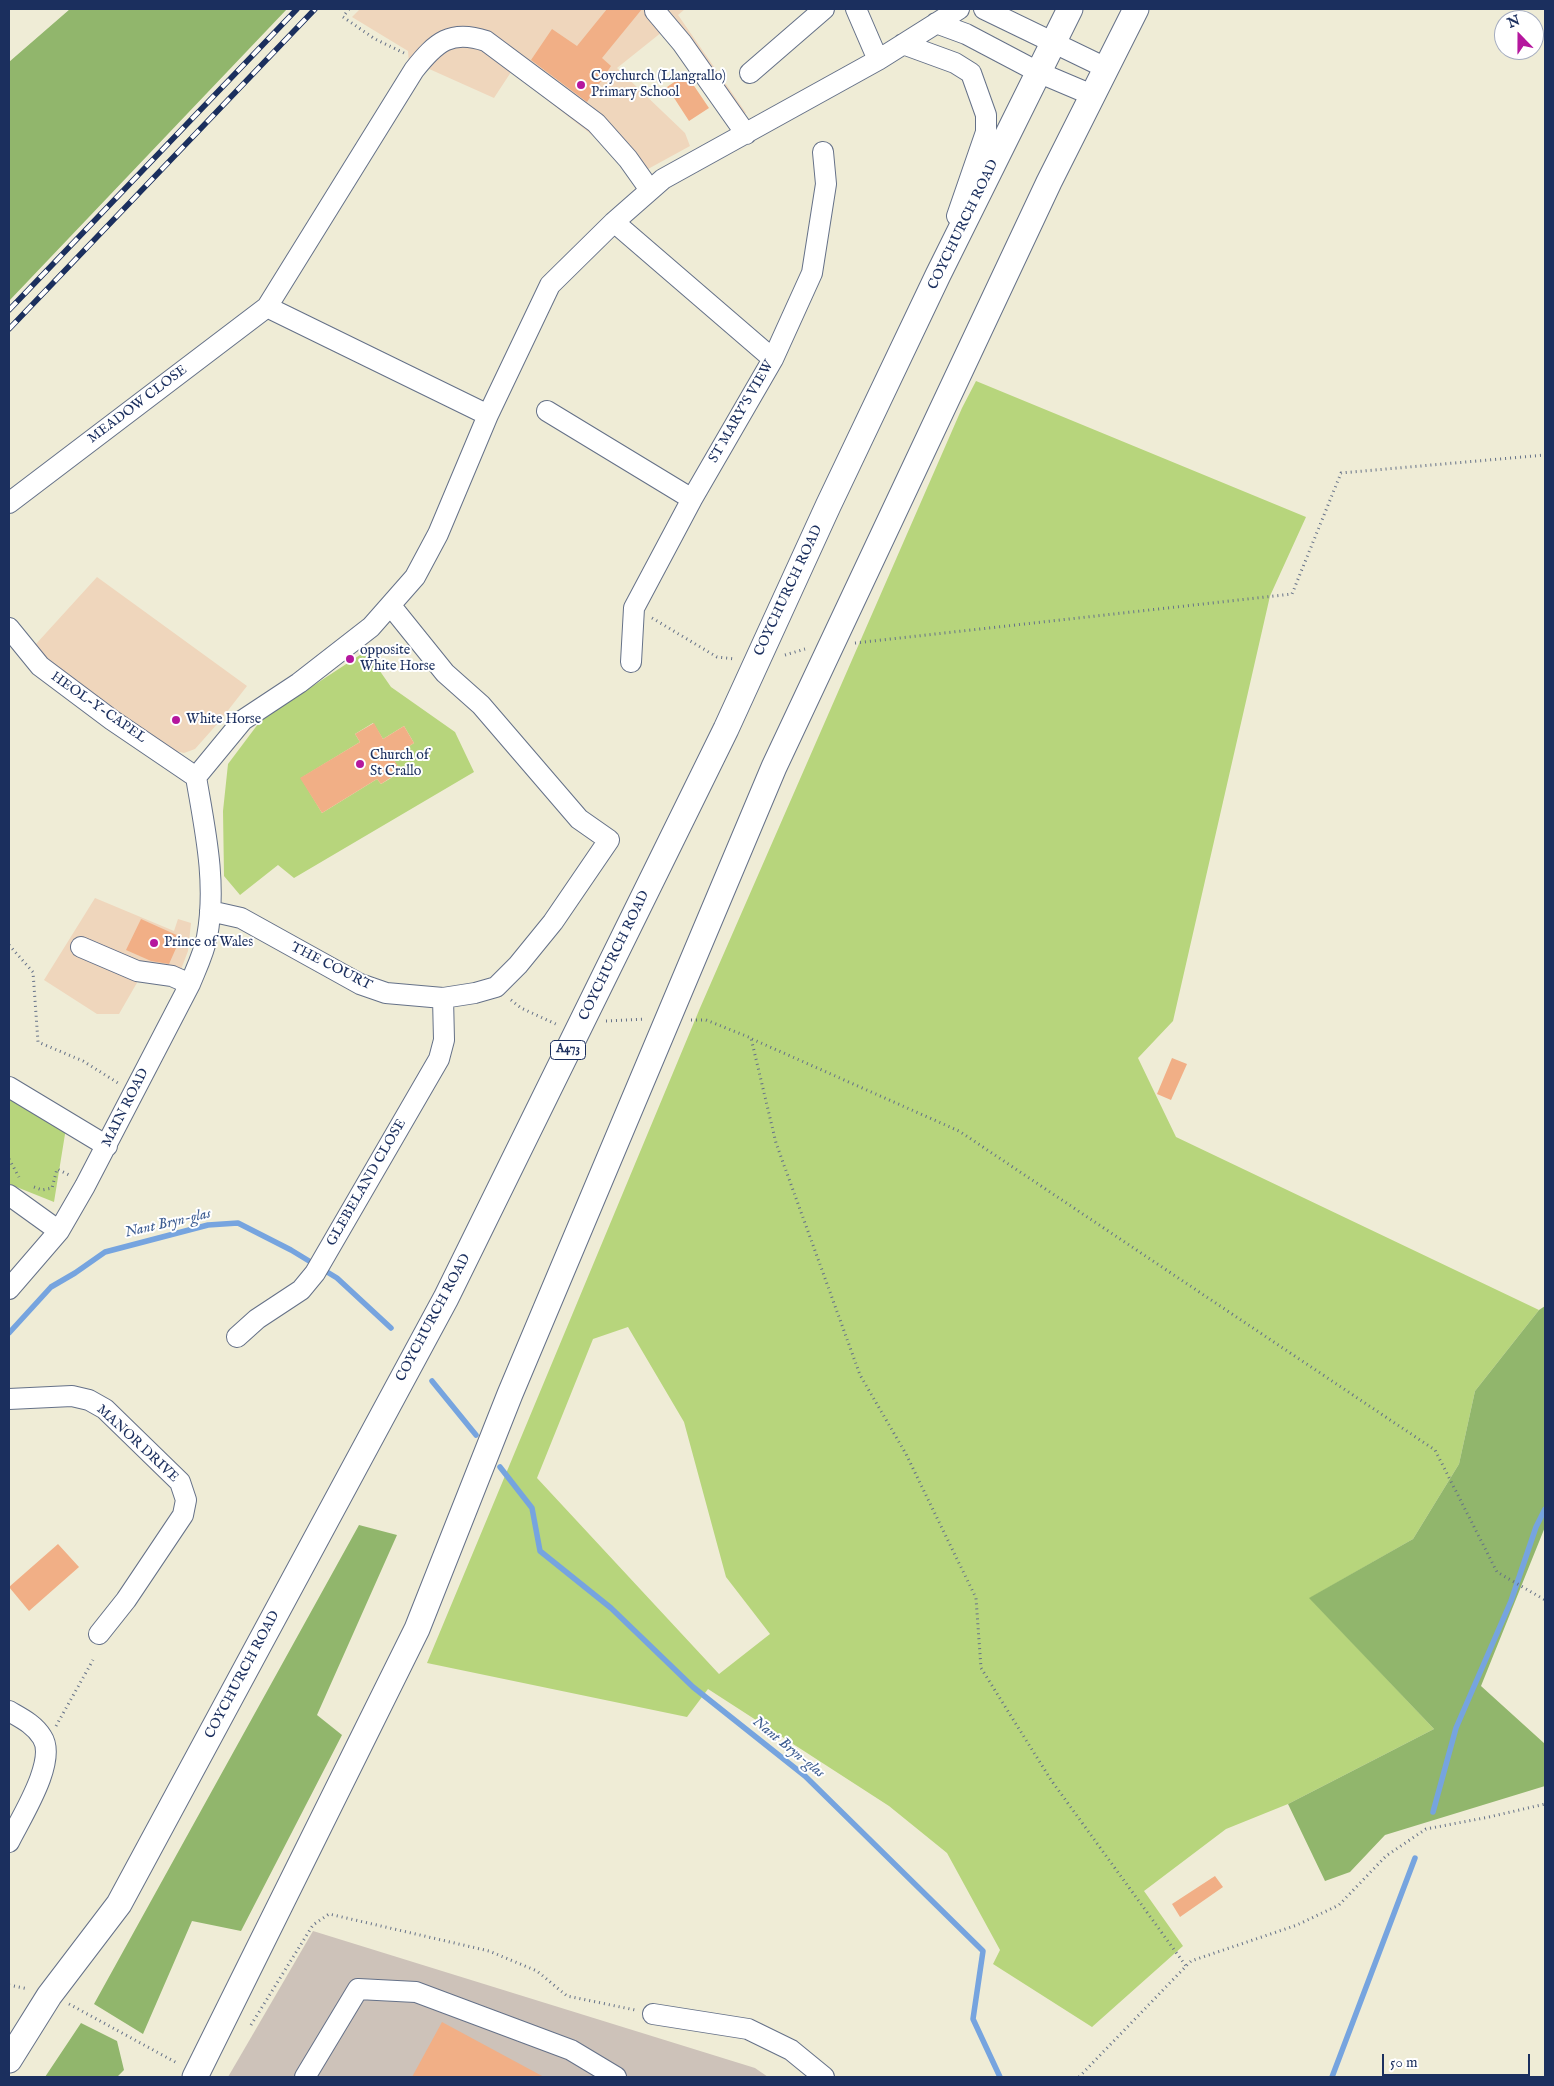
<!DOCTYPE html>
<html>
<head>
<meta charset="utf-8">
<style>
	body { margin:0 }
	#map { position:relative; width:1554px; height:2086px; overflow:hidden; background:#efecd6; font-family:"IM FELL English",serif }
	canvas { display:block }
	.frame { position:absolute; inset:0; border:10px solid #1b2f5e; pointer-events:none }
	.north { position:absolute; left:1494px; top:10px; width:50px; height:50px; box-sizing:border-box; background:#fff; border:1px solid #a4acbf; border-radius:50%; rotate:338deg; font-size:14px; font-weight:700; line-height:20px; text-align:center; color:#1b2f5e }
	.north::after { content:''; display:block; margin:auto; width:18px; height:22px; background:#b5179e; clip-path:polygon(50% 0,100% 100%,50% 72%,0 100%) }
	.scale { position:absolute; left:1382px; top:2054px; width:148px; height:22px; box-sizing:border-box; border:2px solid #1b2f5e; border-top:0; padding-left:6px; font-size:15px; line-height:18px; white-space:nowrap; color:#1b2f5e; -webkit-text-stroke:4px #fff; paint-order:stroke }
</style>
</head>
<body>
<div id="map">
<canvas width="1554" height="2086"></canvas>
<div class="frame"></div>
<div class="north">N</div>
<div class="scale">50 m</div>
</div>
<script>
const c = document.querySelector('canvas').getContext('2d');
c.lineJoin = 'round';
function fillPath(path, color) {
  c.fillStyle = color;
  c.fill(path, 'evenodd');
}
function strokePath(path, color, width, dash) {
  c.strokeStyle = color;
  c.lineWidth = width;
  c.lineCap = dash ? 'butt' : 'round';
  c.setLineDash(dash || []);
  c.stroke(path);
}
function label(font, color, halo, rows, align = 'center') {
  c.font = font + ' "IM FELL English",serif';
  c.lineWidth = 4;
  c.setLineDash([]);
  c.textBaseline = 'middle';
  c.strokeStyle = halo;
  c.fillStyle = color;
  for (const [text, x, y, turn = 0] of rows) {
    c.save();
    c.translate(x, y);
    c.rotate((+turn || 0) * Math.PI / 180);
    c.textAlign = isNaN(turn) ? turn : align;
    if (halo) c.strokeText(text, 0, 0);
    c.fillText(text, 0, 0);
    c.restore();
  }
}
const built = new Path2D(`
	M 360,9 L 685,9 L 678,15 L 746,113 L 728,121 L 662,32 L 617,68 L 685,133 L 690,146 L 648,169 L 623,159 L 511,72 L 494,98 L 427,68 L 409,64 L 408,51 L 352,17 Z
	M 97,577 L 247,686 L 219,722 L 195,749 L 184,753 L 168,749 L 53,667 L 36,644 Z
	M 95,898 L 174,931 L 178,919 L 191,923 L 188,951 L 174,988 L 160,980 L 138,981 L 119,1014 L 97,1014 L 44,980 Z`);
const industrial = new Path2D(`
	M 313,1931 L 755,2068 L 768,2077 L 228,2077 Z`);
const green = new Path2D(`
	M 976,381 L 1306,517 L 1270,596 L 1173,1021 L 1138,1058 L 1176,1137 L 1539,1310 L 1475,1391 L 1459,1464 L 1413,1539 L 1310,1598 L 1434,1729 L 1288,1804 L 1226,1829 L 1144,1891 L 1183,1946 L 1092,2027 L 993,1964 L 1000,1950 L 947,1853 L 889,1806 L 708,1689 L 687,1717 L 427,1663 L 700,1008 L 962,408 ZM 628,1327 L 684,1422 L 726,1577 L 770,1634 L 719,1674 L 537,1478 L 593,1339 Z
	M 366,651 L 391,687 L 455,732 L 474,772 L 294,878 L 278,865 L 240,895 L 224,876 L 223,811 L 228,764 L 261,720 ZM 373,723 L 383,739 L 404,726 L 414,743 L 392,757 L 401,772 L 381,784 L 377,779 L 322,813 L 301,778 L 360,742 L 355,734 Z
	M 9,1095 L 66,1128 L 54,1202 L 9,1184 Z`);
const forest = new Path2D(`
	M 70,9 L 287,9 L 9,301 L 9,62 Z
	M 1545,1306 L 1545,1527 L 1481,1686 L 1545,1744 L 1545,1786 L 1385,1835 L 1350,1872 L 1325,1881 L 1288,1804 L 1434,1729 L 1309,1598 L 1413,1539 L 1459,1464 L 1475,1391 L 1539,1310 Z
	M 359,1525 L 397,1535 L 317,1715 L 342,1735 L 241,1931 L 192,1921 L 143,2034 L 94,2004 Z
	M 81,2023 L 117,2041 L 124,2070 L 117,2077 L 45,2077 Z`);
const stream = new Path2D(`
	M 9,1333 L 51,1287 L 75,1273 L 105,1252 L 208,1225 L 238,1223 L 291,1250 L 337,1278 L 391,1328
	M 432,1381 L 476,1435
	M 500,1467 L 532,1508 L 540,1551 L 611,1608 L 693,1687 L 805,1776 L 983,1951 L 973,2019 L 1000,2077
	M 1433,1812 L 1456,1728 L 1511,1601 L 1536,1527 L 1545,1509
	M 1332,2077 L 1415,1858`);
const building = new Path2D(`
	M 607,9 L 642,9 L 602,58 L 611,66 L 587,102 L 531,60 L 552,29 L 577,46 Z
	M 686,74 L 709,108 L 689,121 L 667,87 Z
	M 374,723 L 383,739 L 404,726 L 414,743 L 392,757 L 401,771 L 381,784 L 377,779 L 322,813 L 300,778 L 360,742 L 355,734 Z
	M 141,919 L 181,937 L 169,964 L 151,961 L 126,950 Z
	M 1172,1058 L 1187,1064 L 1171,1100 L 1157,1094 Z
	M 58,1544 L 79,1567 L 29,1611 L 9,1587 Z
	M 1215,1876 L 1223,1887 L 1180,1917 L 1172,1904 Z
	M 442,2022 L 544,2077 L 412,2077 Z`);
const path = new Path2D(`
	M 349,9 L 343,17 L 375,39 L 404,53
	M 652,618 L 717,657 L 735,659
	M 855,643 L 1292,594 L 1341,473 L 1545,455
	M 785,655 L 805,649
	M 9,945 L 33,972 L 38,1042 L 83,1061 L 118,1083
	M 511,1000 L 521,1008 L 558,1025
	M 691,1020 L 706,1020 L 751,1038 L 776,1143 L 860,1375 L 906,1454 L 976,1598 L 981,1668 L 1051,1780 L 1186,1966
	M 606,1021 L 645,1019
	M 752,1039 L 959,1131 L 1435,1450 L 1497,1572 L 1545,1600
	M 9,1159 L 19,1177
	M 34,1187 L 42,1190 L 52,1188 L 57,1169 L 69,1175
	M 56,1726 L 93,1660
	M 9,1985 L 28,1989
	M 69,2004 L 177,2063
	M 251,2025 L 313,1925 L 329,1914 L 489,1951 L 537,1971 L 567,1996 L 635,2010
	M 1079,2077 L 1191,1961 L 1297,1925 L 1339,1905 L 1386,1856 L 1426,1829 L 1489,1817 L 1545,1804`);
const minor = new Path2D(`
	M 856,9 L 878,60
	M 984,9 L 1106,68
	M 655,11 L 682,43 L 746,134
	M 936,23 L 966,34 L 1040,73 L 1092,95
	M 903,44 L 955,63 L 971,73 L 986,115 L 986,132 L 957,216
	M 750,73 L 824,9
	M 614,222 L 773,359
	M 547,411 L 692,499
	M 488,415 L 267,307 L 414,70 C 436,42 451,29 486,41 L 596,123 L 628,159 L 650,190
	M 9,503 L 267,307
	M 9,628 L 40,666 L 112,720 L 196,777
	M 631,662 L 634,608 L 692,499 L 773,359 L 812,273 L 826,184 L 823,152
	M 210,911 L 241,918 L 360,984 L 386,993 L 443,998 L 475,993 L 496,987 L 518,965 L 553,922 L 609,840 L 579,819 L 481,705 L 445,673 L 391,606
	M 81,947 L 137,971 L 172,976 L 190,984
	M 9,1087 L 107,1146
	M 9,1195 L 59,1231
	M 9,1289 L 59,1231 L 85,1186 L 190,984 C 196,969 204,953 207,937 C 217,883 205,830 196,777 L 243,720 L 299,683 L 371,627 L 415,577 L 438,534 L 488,415 L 550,285 L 614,222 L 663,179 L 878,60 L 959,9
	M 237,1337 L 257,1319 L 301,1290 L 315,1273 L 439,1059 L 444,1040 L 443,998
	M 9,1399 L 72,1396 L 89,1400 L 105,1409 L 180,1482 L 186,1500 L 183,1515 L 126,1600 L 99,1634
	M 9,1711 C 21,1718 34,1724 42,1737 C 58,1761 20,1819 9,1842
	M 653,2014 L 748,2029 L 791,2050 L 824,2077
	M 305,2077 L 358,1989 L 416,1992 L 571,2050 L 616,2077`);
const major = new Path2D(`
	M 9,2060 L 49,1996 L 119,1904 L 446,1298 L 726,729 L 828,506 L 938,275 L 1070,9
	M 195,2077 L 417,1629 L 510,1394 L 774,767 L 1049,182 L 1136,9`);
const rail = new Path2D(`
	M 9,310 L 297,9
	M 9,329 L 315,9`);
const markers = [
	[581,85,5,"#b5179e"],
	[350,659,5,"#b5179e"],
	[176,720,5,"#b5179e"],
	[360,764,5,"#b5179e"],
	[154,943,5,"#b5179e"]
];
const shields = [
	[568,1050,35]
];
const shieldNames = [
	["A473",568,1050]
];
const poiNames = [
	["Coychurch (Llangrallo)",591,77],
	["Primary School",591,93],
	["opposite",360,651],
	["White Horse",360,667],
	["White Horse",186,720],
	["Church of",370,756],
	["St Crallo",370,772],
	["Prince of Wales",164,943]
];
const streetNames = [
	["COYCHURCH ROAD",964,225,-64],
	["MEADOW CLOSE",138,405,-37],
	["ST MARY'S VIEW",742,412,-60],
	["COYCHURCH ROAD",789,591,-65],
	["HEOL-Y-CAPEL",98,708,35],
	["COYCHURCH ROAD",615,956,-64],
	["THE COURT",331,967,27],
	["MAIN ROAD",126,1108,-63],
	["GLEBELAND CLOSE",367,1183,-60],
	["COYCHURCH ROAD",434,1318,-62],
	["MANOR DRIVE",137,1444,43],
	["COYCHURCH ROAD",243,1675,-62]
];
const waterNames = [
	["Nant Bryn-glas",168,1224,-13],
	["Nant Bryn-glas",788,1748,39]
];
fillPath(built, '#efd6bc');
fillPath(industrial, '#cdc2b9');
fillPath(green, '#b7d57c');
fillPath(forest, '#91b66c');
strokePath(stream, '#76a4df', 5.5);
fillPath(building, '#f1af86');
strokePath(minor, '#657188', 22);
strokePath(major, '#657188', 27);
strokePath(path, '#657188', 3, [1, 4]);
strokePath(minor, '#fff', 20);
strokePath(major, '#fff', 25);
strokePath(rail, '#1b2f5e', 5.5);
strokePath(rail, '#fff', 4, [11]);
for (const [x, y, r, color] of markers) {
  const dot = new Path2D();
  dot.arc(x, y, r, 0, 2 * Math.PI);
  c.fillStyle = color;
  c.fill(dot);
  strokePath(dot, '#fff', 2);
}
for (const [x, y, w] of shields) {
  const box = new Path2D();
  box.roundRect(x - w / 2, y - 9.5, w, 19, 4);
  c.fillStyle = '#fff';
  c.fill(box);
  strokePath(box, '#1b2f5e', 1);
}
label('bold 12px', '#1b2f5e', null, shieldNames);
label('14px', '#1b2f5e', '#fff', poiNames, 'left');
label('14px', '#1b2f5e', '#fff', streetNames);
label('italic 15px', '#3f5e92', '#fff', waterNames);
</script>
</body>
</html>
